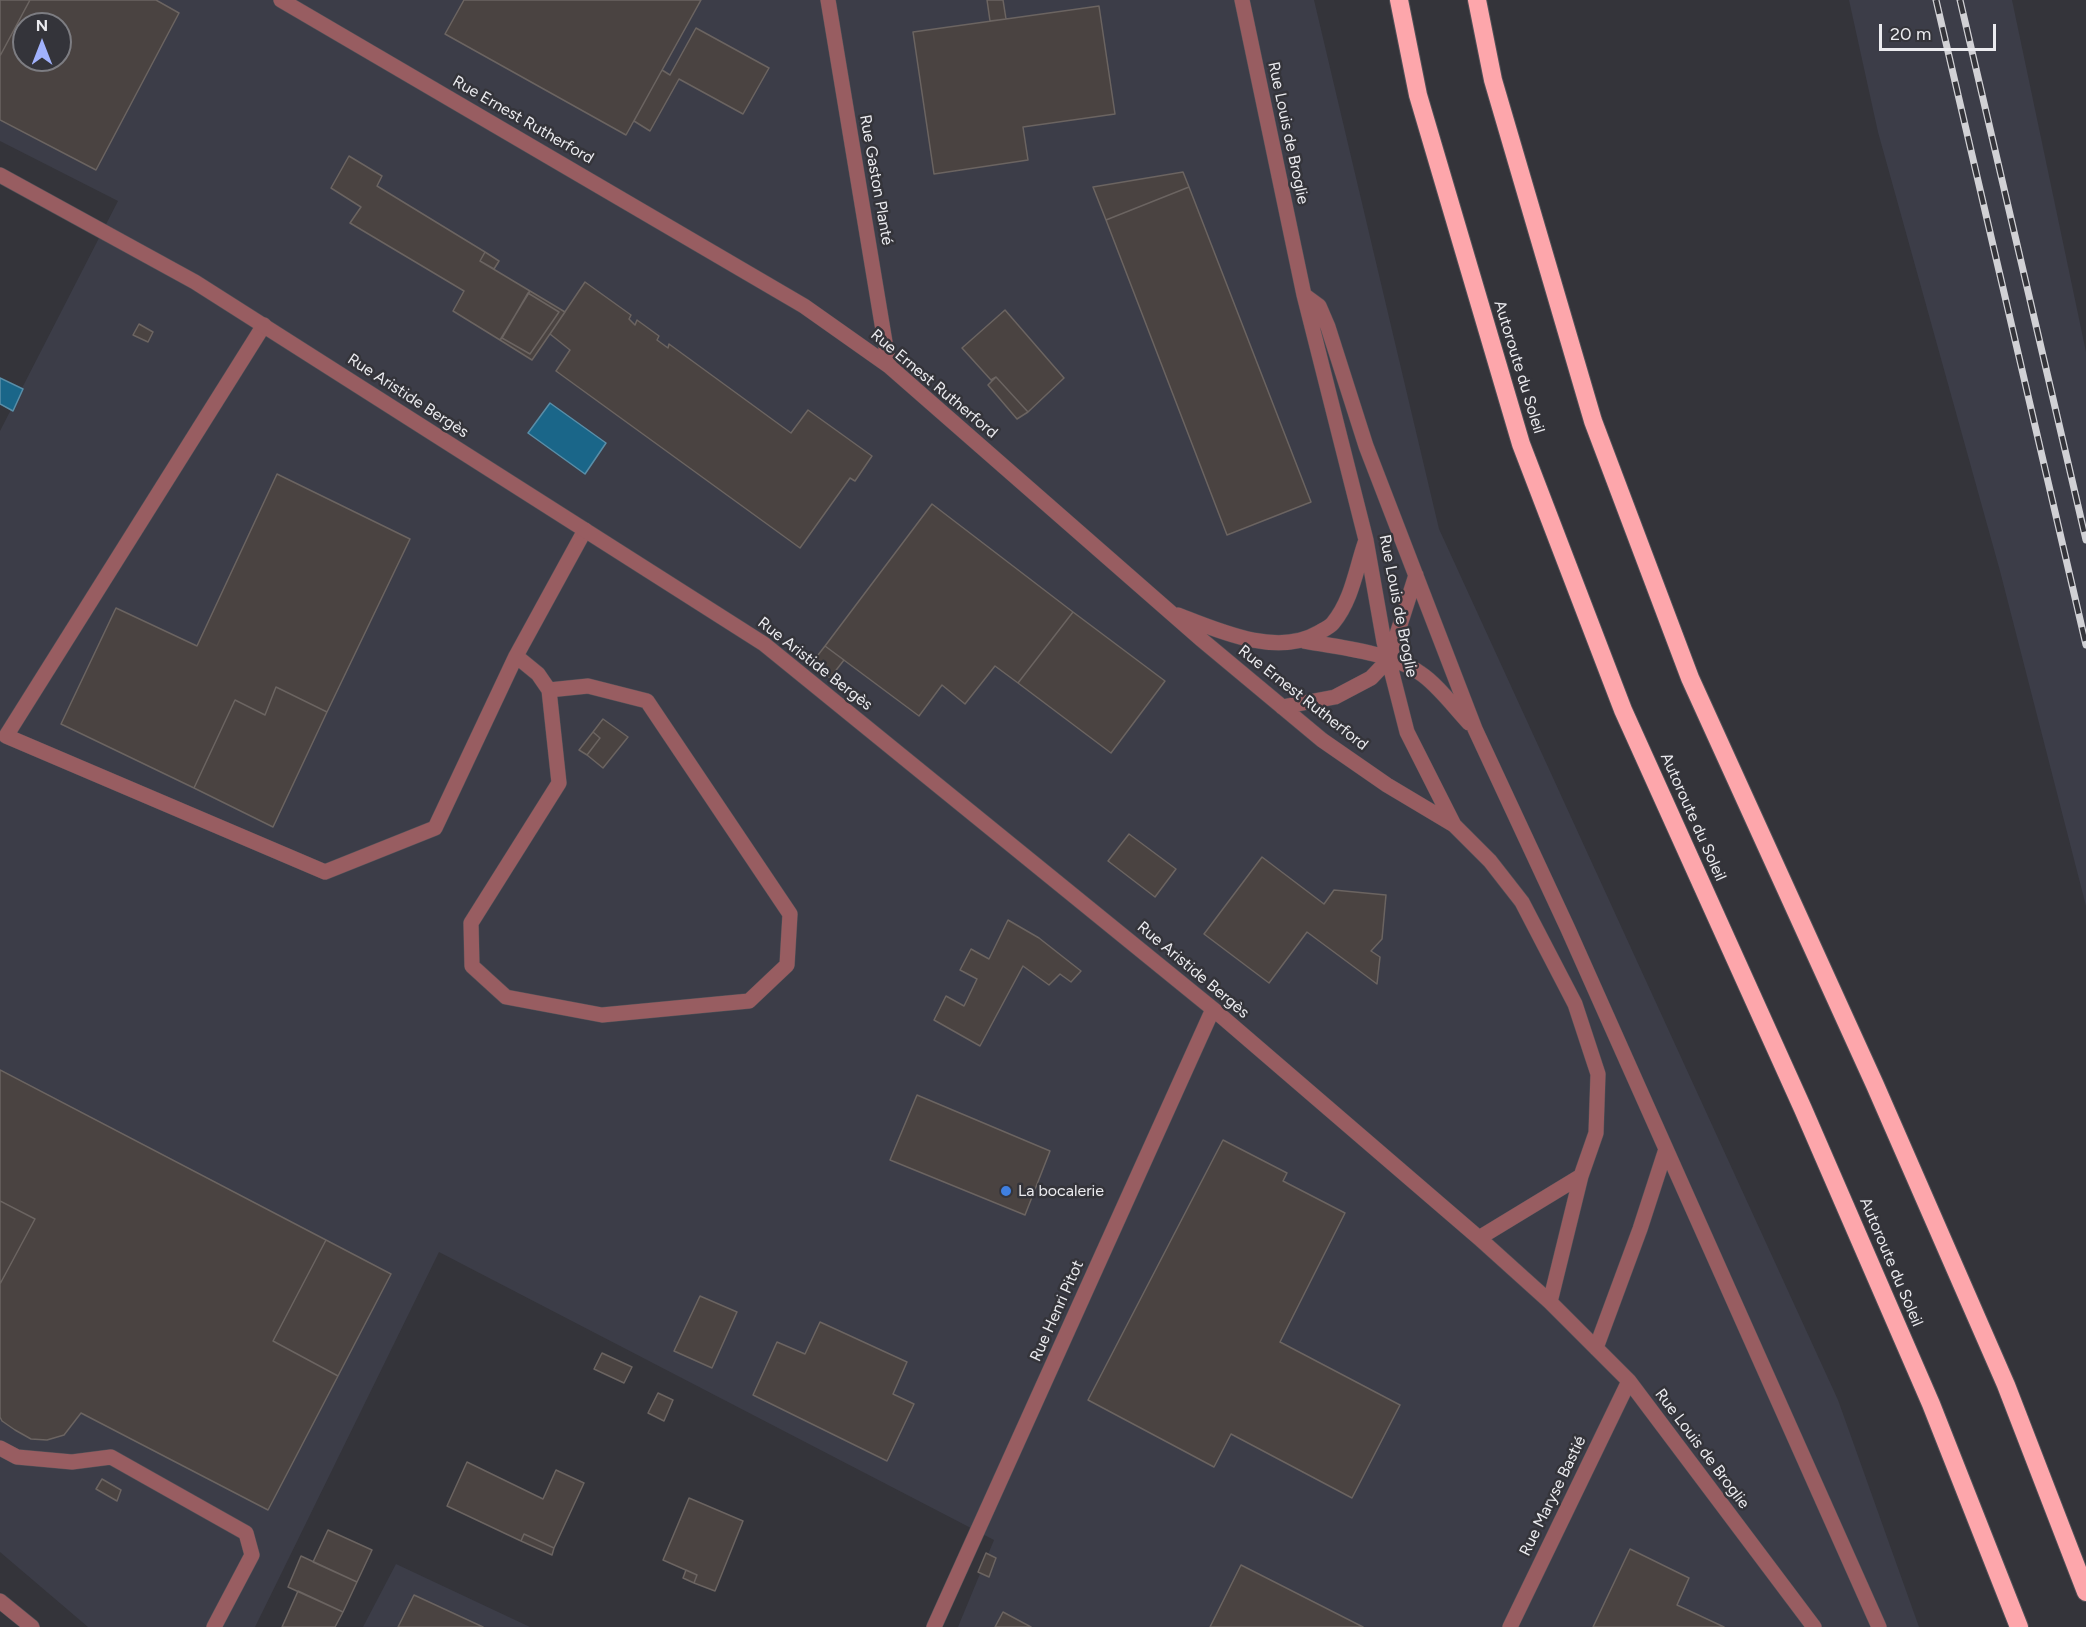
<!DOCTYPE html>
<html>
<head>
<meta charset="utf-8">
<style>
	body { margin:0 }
	#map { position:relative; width:2086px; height:1627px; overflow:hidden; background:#34343a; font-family:Figtree,sans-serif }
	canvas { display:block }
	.north { position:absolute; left:12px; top:12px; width:60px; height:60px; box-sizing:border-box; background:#34343a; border:2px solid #7d7d82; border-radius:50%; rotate:0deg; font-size:16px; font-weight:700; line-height:24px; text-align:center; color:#ebebef }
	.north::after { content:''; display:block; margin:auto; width:21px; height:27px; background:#a1b2fd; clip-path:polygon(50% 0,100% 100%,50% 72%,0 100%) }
	.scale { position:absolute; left:1879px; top:24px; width:117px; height:27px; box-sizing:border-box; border:3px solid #ebebef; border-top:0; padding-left:8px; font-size:18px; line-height:21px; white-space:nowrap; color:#ebebef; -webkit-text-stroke:4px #34343a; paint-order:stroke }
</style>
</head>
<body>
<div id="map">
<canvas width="2086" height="1627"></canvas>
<div class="north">N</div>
<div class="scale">20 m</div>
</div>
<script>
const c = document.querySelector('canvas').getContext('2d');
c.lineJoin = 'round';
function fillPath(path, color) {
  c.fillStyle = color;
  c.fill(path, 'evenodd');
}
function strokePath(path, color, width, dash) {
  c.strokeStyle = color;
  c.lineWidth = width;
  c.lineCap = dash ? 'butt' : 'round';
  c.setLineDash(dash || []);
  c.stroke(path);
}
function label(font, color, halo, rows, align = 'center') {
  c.font = font + ' Figtree,sans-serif';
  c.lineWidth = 5;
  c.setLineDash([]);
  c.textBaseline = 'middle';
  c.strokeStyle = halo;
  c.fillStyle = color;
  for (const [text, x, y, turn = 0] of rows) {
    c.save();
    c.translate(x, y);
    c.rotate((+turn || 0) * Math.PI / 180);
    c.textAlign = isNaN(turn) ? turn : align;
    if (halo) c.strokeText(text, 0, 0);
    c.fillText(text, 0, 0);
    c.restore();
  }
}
const built = new Path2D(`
	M 0,0 L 1314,0 L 1439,529 L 1838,1400 L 1919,1627 L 958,1627 L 994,1540 L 439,1252 L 255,1627 L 88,1627 L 0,1552 L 0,431 L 118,201 L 0,141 ZM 24,24 L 60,24 L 60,60 L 24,60 Z
	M 1849,0 L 2012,0 L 2086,352 L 2086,906 L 2000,571 L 1878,132 Z
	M 396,1564 L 530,1627 L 363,1627 Z`);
const water = new Path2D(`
	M 0,378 L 23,389 L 13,411 L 0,404 Z
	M 550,403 L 606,443 L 585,474 L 528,433 Z`);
const building = new Path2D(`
	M 0,0 L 30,0 L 0,56 Z
	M 30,0 L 156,0 L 179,13 L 96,170 L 0,120 L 0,56 ZM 24,24 L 60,24 L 60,60 L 24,60 Z
	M 464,0 L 701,0 L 626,135 L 445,34 Z
	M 987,0 L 1003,0 L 1006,19 L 990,21 Z
	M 1099,6 L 1115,114 L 1023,127 L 1028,160 L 934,174 L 913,32 Z
	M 696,28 L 769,68 L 743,114 L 679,79 L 650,131 L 634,121 L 662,70 L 670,75 Z
	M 349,156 L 382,176 L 377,186 L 485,252 L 480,261 L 530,291 L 500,340 L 453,311 L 464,291 L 350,223 L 361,207 L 331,188 Z
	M 1183,172 L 1189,187 L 1106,220 L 1093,187 Z
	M 1189,187 L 1311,502 L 1227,535 L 1106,220 Z
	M 485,252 L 499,261 L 494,269 L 480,261 Z
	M 585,282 L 631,315 L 629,319 L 635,325 L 637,320 L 659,336 L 657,340 L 668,348 L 669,344 L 791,433 L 808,410 L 872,456 L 855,481 L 850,478 L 800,548 L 556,371 L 570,350 L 550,334 Z
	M 530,291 L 565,312 L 532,360 L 500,340 L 502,338 L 530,354 L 559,312 L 528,293 Z
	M 528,293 L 559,312 L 530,354 L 502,338 Z
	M 1005,310 L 1064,378 L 1028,412 L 996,377 L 991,380 L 962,348 Z
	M 139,324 L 153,332 L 148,342 L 133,335 Z
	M 996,377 L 1028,412 L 1017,419 L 988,385 Z
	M 277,474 L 410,539 L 327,712 L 276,687 L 265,715 L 235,700 L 194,788 L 61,724 L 116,608 L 197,646 Z
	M 932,504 L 1073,612 L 1018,683 L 995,666 L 965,704 L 942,685 L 919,716 L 825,646 Z
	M 1073,612 L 1165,681 L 1111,753 L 1018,683 Z
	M 825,646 L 844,660 L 830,678 L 811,664 Z
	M 276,687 L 327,712 L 273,827 L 194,788 L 235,700 L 265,715 Z
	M 603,719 L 628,737 L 603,768 L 587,755 L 600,738 L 593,732 Z
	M 593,732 L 600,738 L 587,755 L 579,750 Z
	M 1129,834 L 1176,869 L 1155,897 L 1108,861 Z
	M 1262,857 L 1324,904 L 1334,890 L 1386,895 L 1382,939 L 1371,951 L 1380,957 L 1377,984 L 1307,932 L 1269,983 L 1204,934 Z
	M 1008,920 L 1039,938 L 1081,971 L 1071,982 L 1060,974 L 1049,985 L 1023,966 L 980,1046 L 934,1020 L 946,996 L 964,1006 L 977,979 L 960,970 L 971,949 L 989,959 Z
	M 0,1070 L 326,1240 L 273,1341 L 338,1376 L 268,1510 L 81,1413 L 64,1435 L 47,1440 L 31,1439 L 15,1430 L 2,1421 L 0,1417 L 0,1284 L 35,1219 L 0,1201 Z
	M 917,1095 L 1050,1151 L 1025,1215 L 890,1160 Z
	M 1223,1140 L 1287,1173 L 1283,1181 L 1345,1213 L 1280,1342 L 1400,1405 L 1352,1498 L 1231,1434 L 1214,1467 L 1088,1400 Z
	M 0,1201 L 35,1219 L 0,1284 Z
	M 326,1240 L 391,1274 L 338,1376 L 273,1341 Z
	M 700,1296 L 737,1312 L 712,1368 L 674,1351 Z
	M 820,1322 L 907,1362 L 893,1394 L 914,1404 L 887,1461 L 753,1395 L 777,1342 L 805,1354 Z
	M 602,1353 L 632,1367 L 624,1383 L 594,1369 Z
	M 658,1393 L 673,1400 L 664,1421 L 648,1413 Z
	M 467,1462 L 543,1499 L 556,1470 L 584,1483 L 554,1548 L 524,1534 L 521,1541 L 447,1506 Z
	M 102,1479 L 121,1490 L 117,1501 L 96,1489 Z
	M 689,1498 L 743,1521 L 715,1591 L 694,1583 L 697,1575 L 663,1560 Z
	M 328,1530 L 372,1550 L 357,1582 L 313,1562 Z
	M 524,1534 L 554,1548 L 552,1555 L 521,1541 Z
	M 1630,1549 L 1689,1578 L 1677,1605 L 1724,1627 L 1593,1627 Z
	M 986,1553 L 996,1558 L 989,1577 L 978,1572 Z
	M 301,1556 L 357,1582 L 343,1612 L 288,1587 Z
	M 1241,1565 L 1363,1627 L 1210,1627 Z
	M 686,1570 L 697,1575 L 694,1583 L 683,1578 Z
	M 298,1591 L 343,1612 L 335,1627 L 282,1627 Z
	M 414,1595 L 483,1627 L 398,1627 Z
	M 1003,1612 L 1031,1627 L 995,1627 Z`);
const lane = new Path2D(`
	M 264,325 L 6,736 L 325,872 L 435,828 L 516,656 L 585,530
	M 516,656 L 538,674 L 549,690 L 559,783 L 471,923 L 472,966 L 506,997 L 602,1015 L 749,1001 L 787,965 L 790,914 L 647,701 L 588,686 L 549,690
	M 0,1448 L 17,1457 L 72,1462 L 111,1457 L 246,1533 L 252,1555 L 214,1627`);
const street = new Path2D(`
	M 281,0 L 804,306 L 889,366 L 1202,640 L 1322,740 L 1387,785 L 1454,825
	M 828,0 L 889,366
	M 1242,0 L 1304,295 L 1366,540 L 1384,642 L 1407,732 L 1454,825 L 1490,861 L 1522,902 L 1575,1004 L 1598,1074 L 1596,1133 L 1581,1176 L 1550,1302
	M 0,175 L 195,282 L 764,644 L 1213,1009 L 1479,1238 L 1550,1302 L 1629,1381 L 1814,1627
	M 1304,295 L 1319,306 L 1328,327 L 1366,446 L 1475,729 L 1568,929 L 1879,1627
	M 1178,615 C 1219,631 1277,657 1318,633 C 1323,630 1330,627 1333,623 C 1352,600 1356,569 1365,543
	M 1304,641 C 1338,647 1392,653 1420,673 C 1437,684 1454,707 1469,723
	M 1282,707 L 1335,697 L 1371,678 L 1389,659 L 1416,575
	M 1479,1238 L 1581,1176
	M 1596,1348 L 1640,1229 L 1666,1149
	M 0,1601 L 32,1627
	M 934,1627 L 1213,1009
	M 1510,1627 L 1629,1381`);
const highway = new Path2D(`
	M 1399,0 L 1418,95 L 1521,444 L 1623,710 L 1803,1109 L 1931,1404 L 2019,1627
	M 1477,0 L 1493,80 L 1593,421 L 1690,678 L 1875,1085 L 2006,1385 L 2086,1592`);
const rail = new Path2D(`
	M 1936,0 L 2086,645
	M 1960,0 L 2086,540`);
const markers = [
	[1006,1191,6,"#3f7fe0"]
];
const streetNames = [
	["Rue Ernest Rutherford",523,120,30],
	["Rue Louis de Broglie",1288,133,78],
	["Rue Gaston Planté",876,180,80],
	["Autoroute du Soleil",1519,367,73],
	["Rue Ernest Rutherford",934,384,40],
	["Rue Aristide Bergès",408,396,33],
	["Rue Louis de Broglie",1398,606,79],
	["Rue Aristide Bergès",815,664,38],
	["Rue Ernest Rutherford",1303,698,38],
	["Autoroute du Soleil",1693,817,66],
	["Rue Aristide Bergès",1193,970,40],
	["Autoroute du Soleil",1891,1262,67],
	["Rue Henri Pitot",1057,1311,-66],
	["Rue Louis de Broglie",1702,1449,53],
	["Rue Maryse Bastié",1553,1496,-64]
];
const poiNames = [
	["La bocalerie",1018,1191]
];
fillPath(built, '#3c3d48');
fillPath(water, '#1a6689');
strokePath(water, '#598ea8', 1.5);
fillPath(building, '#4a4341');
strokePath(building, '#6b6461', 1.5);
strokePath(lane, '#515157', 16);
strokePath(street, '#515157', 16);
strokePath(highway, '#515157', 20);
strokePath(lane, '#985d61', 15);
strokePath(street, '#985d61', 15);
strokePath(highway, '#fda6ab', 18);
strokePath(rail, '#d1d1d5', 7);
strokePath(rail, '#34343a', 4.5, [14]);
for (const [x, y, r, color] of markers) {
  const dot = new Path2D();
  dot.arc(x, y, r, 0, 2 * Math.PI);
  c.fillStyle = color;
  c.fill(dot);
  strokePath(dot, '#34343a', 2);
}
label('16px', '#ebebef', '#34343a', streetNames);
label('16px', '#ebebef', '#34343a', poiNames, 'left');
</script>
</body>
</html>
